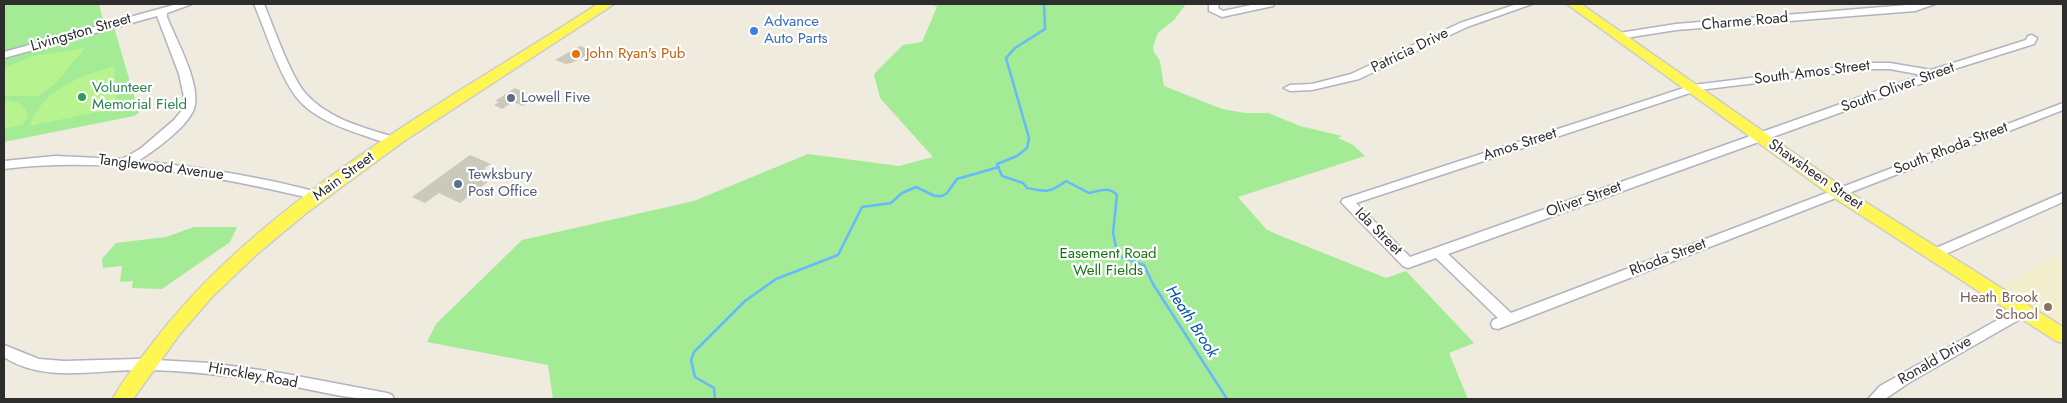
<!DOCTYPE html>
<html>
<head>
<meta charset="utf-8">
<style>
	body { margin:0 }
	#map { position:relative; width:2067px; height:403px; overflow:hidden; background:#efebde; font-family:Jost,sans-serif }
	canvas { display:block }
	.frame { position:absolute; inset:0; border:5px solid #2d2d2d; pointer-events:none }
</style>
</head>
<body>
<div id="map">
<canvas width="2067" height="403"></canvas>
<div class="frame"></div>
</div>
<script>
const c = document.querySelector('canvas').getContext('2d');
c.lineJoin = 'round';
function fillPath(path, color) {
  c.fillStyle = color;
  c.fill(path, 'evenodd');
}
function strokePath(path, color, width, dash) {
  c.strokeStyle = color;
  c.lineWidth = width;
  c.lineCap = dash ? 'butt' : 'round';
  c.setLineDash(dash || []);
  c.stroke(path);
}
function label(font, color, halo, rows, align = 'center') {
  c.font = font + ' Jost,sans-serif';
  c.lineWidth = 4.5;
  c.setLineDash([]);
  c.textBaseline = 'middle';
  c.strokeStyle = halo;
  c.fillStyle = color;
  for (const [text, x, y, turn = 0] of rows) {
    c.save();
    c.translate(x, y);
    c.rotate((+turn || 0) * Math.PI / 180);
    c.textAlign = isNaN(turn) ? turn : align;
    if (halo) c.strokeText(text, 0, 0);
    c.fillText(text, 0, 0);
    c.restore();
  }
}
const education = new Path2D(`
	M 2063,252 L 2063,327 L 2000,287 Z`);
const green = new Path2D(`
	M 4,4 L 99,4 L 104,24 L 4,52 Z
	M 932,4 L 1186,4 L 1174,20 L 1158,33 L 1153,47 L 1154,52 L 1160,61 L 1164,86 L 1222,109 L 1245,113 L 1268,113 L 1300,126 L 1342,136 L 1338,138 L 1353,145 L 1365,156 L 1238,197 L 1266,229 L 1276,234 L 1386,278 L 1406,271 L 1474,343 L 1449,353 L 1468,399 L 553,399 L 548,365 L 427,342 L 436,324 L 522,240 L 694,201 L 808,154 L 899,166 L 933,157 L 880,98 L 874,74 L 903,45 L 922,42 L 937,7 Z
	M 114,27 L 139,113 L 134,116 L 4,142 L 4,58 Z
	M 194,227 L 237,227 L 230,242 L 162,289 L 132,288 L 133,281 L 120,282 L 122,266 L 103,268 L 102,259 L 116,243 L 166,237 Z`);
const pitch = new Path2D(`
	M 85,48 L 55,84 L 38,96 L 4,96 L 4,68 L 33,56 Z
	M 114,66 L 117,108 L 29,126 C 45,88 77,78 114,66 Z
	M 4,100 C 16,101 24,103 28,115 L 23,125 L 4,129 Z`);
const stream = new Path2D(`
	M 1044,4 L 1045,29 L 1015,48 L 1006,58 L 1029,138 L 1027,148 L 1017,156 L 997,164 L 1002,176 L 1023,183 L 1027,188 C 1046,192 1050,193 1066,181 L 1089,193 C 1100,191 1108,186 1117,195 L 1113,233 L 1118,256 L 1144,265 L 1153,284 L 1227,399
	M 715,399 L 714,388 L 695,377 L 691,360 L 694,352 L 745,301 L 776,279 L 838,255 L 862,207 L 891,203 L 902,193 L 916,187 L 935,196 L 942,196 L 947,193 L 957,179 L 999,167`);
const building = new Path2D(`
	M 580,46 L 594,51 L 572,63 L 566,64 L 555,60 Z
	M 515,88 L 527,93 L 520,97 L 530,101 L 523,106 L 513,102 L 502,109 L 494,105 L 499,102 L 495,101 Z
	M 470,155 L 491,164 L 484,168 L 498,174 L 460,203 L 439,193 L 425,203 L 412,197 Z`);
const minor = new Path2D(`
	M 177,4 L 192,4 L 167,13 L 167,17 C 176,40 199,80 195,105 C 192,124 154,151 138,161 C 200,167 262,177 321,193 L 323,196 L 321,199 L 317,200 C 215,175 108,156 4,169 L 4,161 L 55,156 L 122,159 L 140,149 L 174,120 L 182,110 L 184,97 L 179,74 L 157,16 L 4,58 L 4,52 Z
	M 254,4 L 264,4 C 273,26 292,80 307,95 C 330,120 366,128 397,138 L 399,141 L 397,144 L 389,144 C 359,133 318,124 297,98 C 279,75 266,32 254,4 Z
	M 1209,4 L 1219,4 L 1218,8 L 1223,11 L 1256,4 L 1274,4 L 1273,6 L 1222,17 L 1209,11 Z
	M 1517,4 L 1532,4 L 1467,27 L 1359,79 L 1312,90 L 1290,91 L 1284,88 L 1290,85 L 1312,84 L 1351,74 L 1460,23 Z
	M 1919,4 L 1935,4 L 1915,11 L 1676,30 L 1619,39 L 1614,36 L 1619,33 L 1676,24 Z
	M 2032,35 L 2037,38 L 2034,44 L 1935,75 L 1928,81 L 1448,254 L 1511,313 L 2063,103 L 2063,110 L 1498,329 L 1493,328 L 1491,324 L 1493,320 L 1498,318 L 1436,258 L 1408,268 L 1403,266 L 1341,202 L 1343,199 L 1693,85 L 1872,63 L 1890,63 L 1931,70 L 2026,40 L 2028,36 ZM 1872,69 L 1890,69 L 1922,75 L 1410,257 L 1356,203 L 1699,90 Z
	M 2063,193 L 2063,202 L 1939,257 L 1929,257 L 1927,254 L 1929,251 Z
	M 2024,305 L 2029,306 L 2031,310 L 2029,314 L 1910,382 L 1885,399 L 1868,399 L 1880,386 Z
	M 4,345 L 39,359 L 64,361 L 138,359 L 210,363 L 281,373 L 387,393 L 392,395 L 394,399 C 356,402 319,391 282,384 C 234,376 186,370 138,370 C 94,370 43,383 4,357 Z`);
const major = new Path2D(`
	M 598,4 L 614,4 L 404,141 L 305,214 L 257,254 L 212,297 L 179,335 L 133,399 L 113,399 C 122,380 139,361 152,344 C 260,200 449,100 598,4 Z
	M 1567,4 L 1581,4 L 1851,193 L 2063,327 L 2063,343 L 2056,341 L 1839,201 Z`);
const markers = [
	[754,31,5,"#3f7fe0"],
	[576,54,5,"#e8710a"],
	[82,97,5,"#2e9e5b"],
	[511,98,5,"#5c6f8a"],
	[458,184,5,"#5c6f8a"],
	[2048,307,5,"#8d6e63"]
];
const shopNames = [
	["Advance",764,22],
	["Auto Parts",764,39]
];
const streetNames = [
	["Charme Road",1745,22,-5],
	["Livingston Street",81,33,-16],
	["Patricia Drive",1410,51,-26],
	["South Amos Street",1812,73,-7],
	["South Oliver Street",1898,88,-20],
	["Amos Street",1520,145,-18],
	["South Rhoda Street",1951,149,-21],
	["Tanglewood Avenue",161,168,7],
	["Shawsheen Street",1815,175,35],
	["Main Street",344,177,-36],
	["Oliver Street",1584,200,-20],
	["Ida Street",1378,232,45],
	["Rhoda Street",1668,258,-21],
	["Ronald Drive",1935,361,-30],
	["Hinckley Road",253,376,10]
];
const foodNames = [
	["John Ryan's Pub",586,54]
];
const leisureNames = [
	["Volunteer",92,88],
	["Memorial Field",92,105]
];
const serviceNames = [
	["Lowell Five",521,98],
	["Tewksbury",468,175],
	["Post Office",468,192]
];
const parkNames = [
	["Easement Road",1108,254],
	["Well Fields",1108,271]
];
const educationNames = [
	["Heath Brook",2038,298],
	["School",2038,315]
];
const waterNames = [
	["Heath Brook",1191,322,57]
];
fillPath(education, '#f2edcc');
fillPath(green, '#a3eb95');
fillPath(pitch, '#b7f490');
strokePath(stream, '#66b9fc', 2.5);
fillPath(building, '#cbc9bc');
strokePath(minor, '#b2b2c2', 3);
strokePath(major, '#cdcdcd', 3);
fillPath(minor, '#fff');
fillPath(major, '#fff653');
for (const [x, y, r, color] of markers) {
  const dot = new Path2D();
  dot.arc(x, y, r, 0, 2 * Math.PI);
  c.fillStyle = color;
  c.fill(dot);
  strokePath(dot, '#fff', 2);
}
label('15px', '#366cbe', '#fff', shopNames, 'left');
label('15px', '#2d2d2d', '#fff', streetNames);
label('15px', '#c56008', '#fff', foodNames, 'left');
label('15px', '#27864d', '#fff', leisureNames, 'left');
label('15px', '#4e5e75', '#fff', serviceNames, 'left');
label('15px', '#157413', '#fff', parkNames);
label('15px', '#785e54', '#fff', educationNames, 'right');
label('italic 16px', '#0053ad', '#fff', waterNames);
</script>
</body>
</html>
